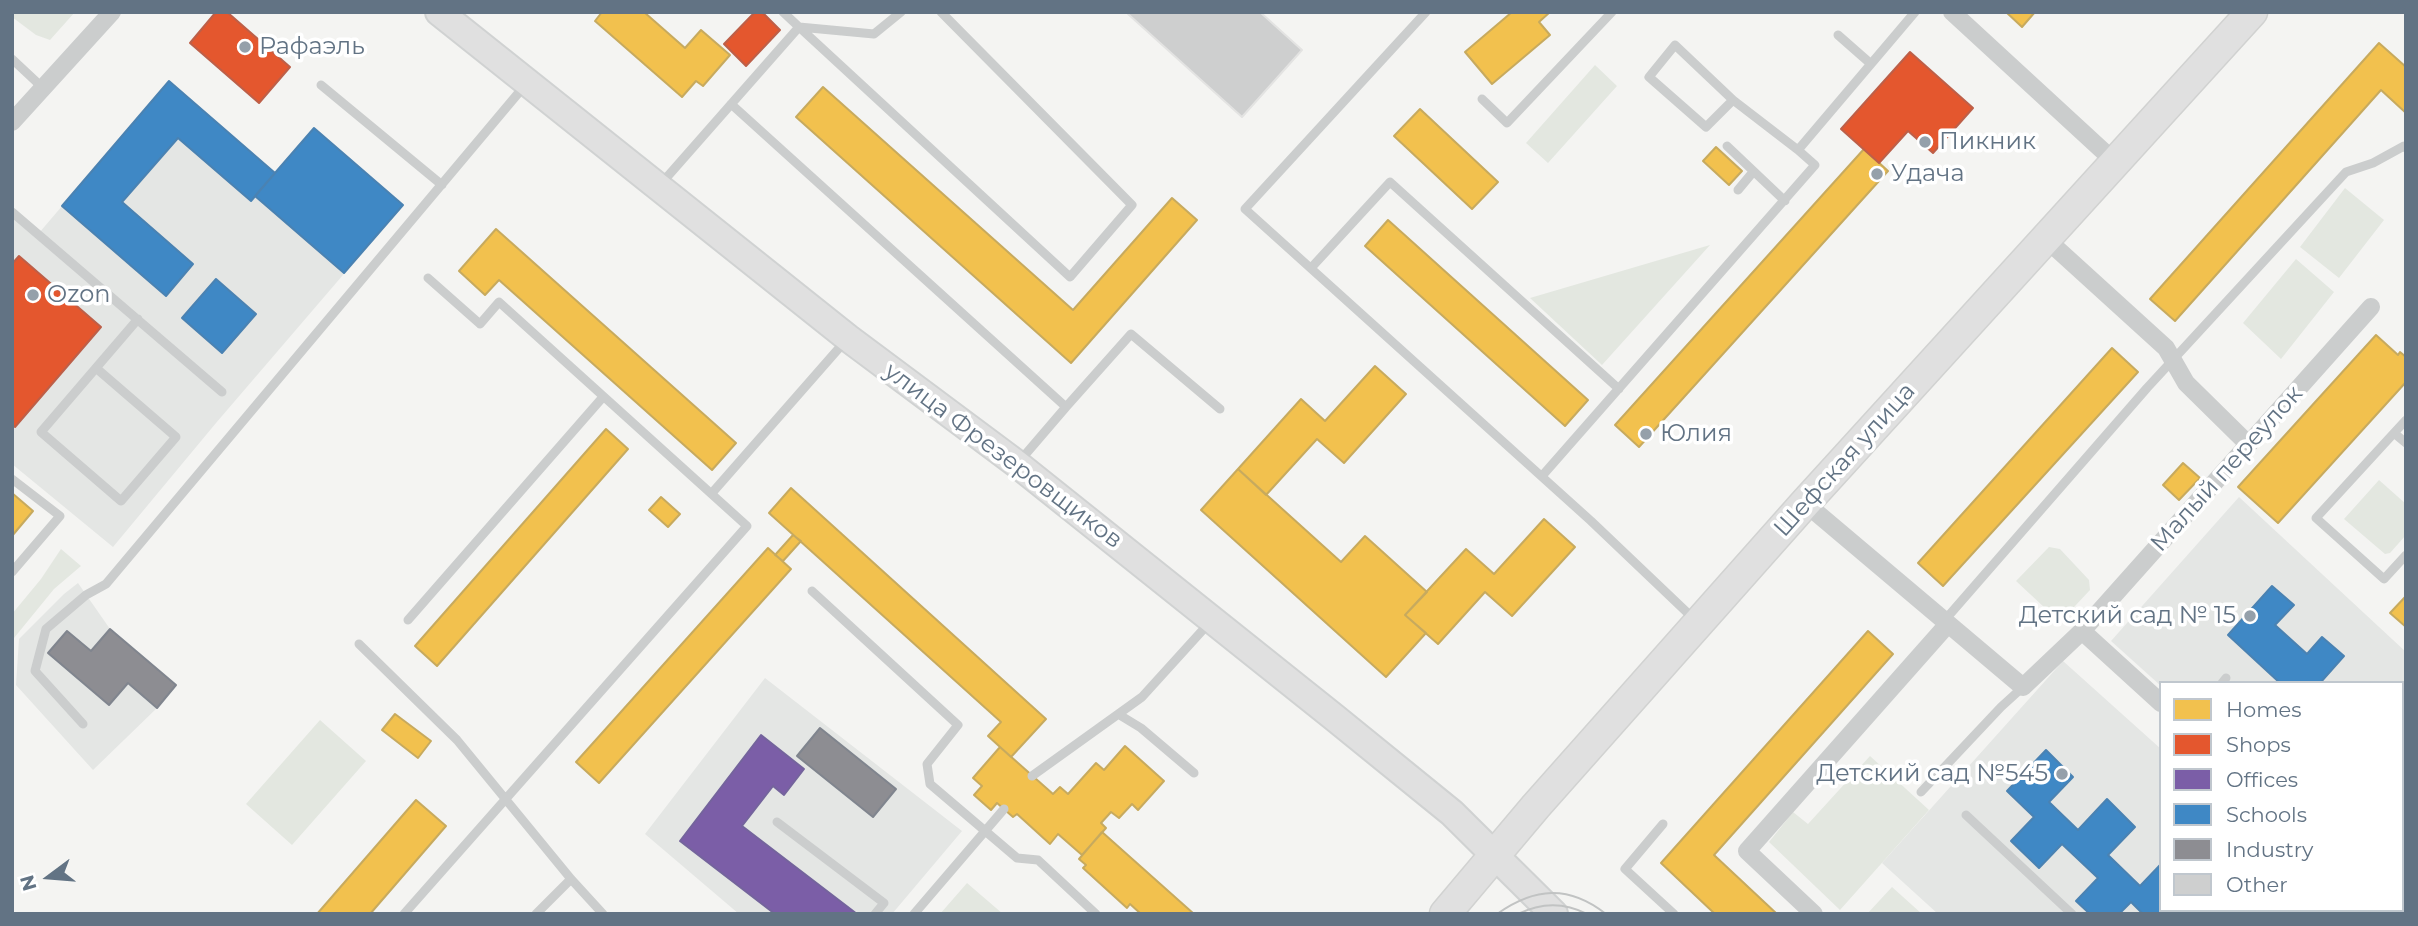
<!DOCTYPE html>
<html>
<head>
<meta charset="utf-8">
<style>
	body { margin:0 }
	#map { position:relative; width:2418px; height:926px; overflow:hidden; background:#f4f4f2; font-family:Montserrat,sans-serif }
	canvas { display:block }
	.frame { position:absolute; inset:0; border:14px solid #627384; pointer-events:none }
	.legend { position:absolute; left:2159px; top:681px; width:245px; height:231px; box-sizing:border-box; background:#fff; border:2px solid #c0c7ce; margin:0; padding:9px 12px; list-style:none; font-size:21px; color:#627384 }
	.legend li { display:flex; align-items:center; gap:14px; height:35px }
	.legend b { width:35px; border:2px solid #c0c7ce }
	.north { position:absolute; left:14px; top:842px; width:70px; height:70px; -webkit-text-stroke:5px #fff; paint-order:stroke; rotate:254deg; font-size:19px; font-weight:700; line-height:28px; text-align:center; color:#627384 }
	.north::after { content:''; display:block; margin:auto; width:24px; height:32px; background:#627384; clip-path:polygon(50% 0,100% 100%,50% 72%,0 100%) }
</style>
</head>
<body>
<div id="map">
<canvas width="2418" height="926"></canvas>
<div class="frame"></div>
<ul class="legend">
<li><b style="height:19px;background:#f2c14e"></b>Homes</li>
<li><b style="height:19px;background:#e4572e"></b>Shops</li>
<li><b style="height:19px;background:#7b5ea7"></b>Offices</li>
<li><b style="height:19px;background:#3f88c5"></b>Schools</li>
<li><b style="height:19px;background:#8d8d92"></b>Industry</li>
<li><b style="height:19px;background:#cecfcf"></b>Other</li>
</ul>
<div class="north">N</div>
</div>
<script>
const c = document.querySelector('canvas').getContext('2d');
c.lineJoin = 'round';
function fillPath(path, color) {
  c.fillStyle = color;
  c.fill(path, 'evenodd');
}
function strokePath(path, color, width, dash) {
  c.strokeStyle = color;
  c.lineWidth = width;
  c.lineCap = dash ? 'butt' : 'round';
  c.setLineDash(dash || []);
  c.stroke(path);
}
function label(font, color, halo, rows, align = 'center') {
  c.font = font + ' Montserrat,sans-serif';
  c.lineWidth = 7;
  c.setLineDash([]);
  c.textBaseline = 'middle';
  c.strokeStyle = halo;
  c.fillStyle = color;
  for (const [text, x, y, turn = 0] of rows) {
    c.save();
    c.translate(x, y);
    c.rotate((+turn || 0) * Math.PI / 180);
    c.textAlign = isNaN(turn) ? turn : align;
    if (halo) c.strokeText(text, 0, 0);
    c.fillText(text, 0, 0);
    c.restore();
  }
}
const built = new Path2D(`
	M 169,81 L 275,173 L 314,128 L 403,205 L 216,423 L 113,547 L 12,464 L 12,212 L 39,233 Z
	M 2239,497 L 2406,652 L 2406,700 L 2402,704 L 2402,683 L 2161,683 L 2161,686 L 2111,641 Z
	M 78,583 L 110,629 L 176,685 L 157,708 L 93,770 L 16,685 L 19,639 L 64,594 Z
	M 2063,661 L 2161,749 L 2161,910 L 2209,910 L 2206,914 L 1938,914 L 1882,863 Z
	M 765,678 L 962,831 L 892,914 L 739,914 L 645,834 Z`);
const green = new Path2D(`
	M 12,12 L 75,12 L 50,40 L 36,35 L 12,17 Z
	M 1595,65 L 1617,86 L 1548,163 L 1526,143 Z
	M 2345,188 L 2384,220 L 2339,278 L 2300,247 Z
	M 1710,245 L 1602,365 L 1530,298 Z
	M 2296,259 L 2334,292 L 2281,359 L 2243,323 Z
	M 2379,480 L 2406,504 L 2406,535 L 2390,553 L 2385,554 L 2344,519 Z
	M 2049,547 L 2060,549 L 2089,580 L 2090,590 L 2060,622 L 2016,581 Z
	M 61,549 L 81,566 L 54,589 L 14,638 L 12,637 L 12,614 L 41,579 Z
	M 320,720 L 366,761 L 292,845 L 246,804 Z
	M 1870,756 L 1929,810 L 1840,910 L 1769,842 L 1793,812 L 1808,824 Z
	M 967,883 L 1003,914 L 940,914 Z
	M 1892,887 L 1922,914 L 1867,914 Z`);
const homes = new Path2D(`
	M 602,12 L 644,12 L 685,48 L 701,30 L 730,55 L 703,86 L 696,81 L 682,97 L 595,21 Z
	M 1512,12 L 1550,12 L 1539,22 L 1550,35 L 1492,84 L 1465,52 Z
	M 2006,12 L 2035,12 L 2022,27 Z
	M 2379,43 L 2406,67 L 2406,113 L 2381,90 L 2175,321 L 2150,299 Z
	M 823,87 L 1073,310 L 1172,198 L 1197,220 L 1071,363 L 796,117 Z
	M 1420,109 L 1498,182 L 1472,209 L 1394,136 Z
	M 1716,147 L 1742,171 L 1729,185 L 1703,161 Z
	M 1864,149 L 1888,171 L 1639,447 L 1615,425 Z
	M 1388,220 L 1588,400 L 1565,426 L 1365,246 Z
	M 496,229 L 736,443 L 712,470 L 499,280 L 485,295 L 459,271 Z
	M 2376,335 L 2398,355 L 2400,352 L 2406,357 L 2406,382 L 2278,523 L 2238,487 Z
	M 2112,348 L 2138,372 L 1943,586 L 1918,563 Z
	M 1375,366 L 1406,394 L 1344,463 L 1317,439 L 1266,495 L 1238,469 L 1301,399 L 1325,421 Z
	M 606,429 L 628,449 L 437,666 L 415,646 Z
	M 2183,463 L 2200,478 L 2179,500 L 2163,485 Z
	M 1238,469 L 1341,562 L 1365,536 L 1427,592 L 1405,615 L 1426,633 L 1386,677 L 1201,510 Z
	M 791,488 L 1046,719 L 1011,757 L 988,736 L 1001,722 L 769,513 Z
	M 12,493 L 33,511 L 12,536 Z
	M 661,497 L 680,514 L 668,527 L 649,510 Z
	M 1544,519 L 1575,547 L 1512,616 L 1485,592 L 1438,644 L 1405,615 L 1466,549 L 1494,574 Z
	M 793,535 L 801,541 L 783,561 L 775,555 Z
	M 768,548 L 791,569 L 599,783 L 576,762 Z
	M 2406,596 L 2406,627 L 2390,613 Z
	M 1868,631 L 1893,654 L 1714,855 L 1777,914 L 1715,914 L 1661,863 Z
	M 395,714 L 431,741 L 418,758 L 382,730 Z
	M 1125,746 L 1164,781 L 1138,810 L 1132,804 L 1119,818 L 1111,812 L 1101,823 L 1106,828 L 1082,855 L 1058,834 L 1050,844 L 1017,814 L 1013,817 L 997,803 L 991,810 L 974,795 L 982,786 L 973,778 L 1000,747 L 1053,794 L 1060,787 L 1068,794 L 1096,763 L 1104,770 Z
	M 416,800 L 446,826 L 370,914 L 317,914 Z
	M 1102,832 L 1194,914 L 1141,914 L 1130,904 L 1127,908 L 1083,868 L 1086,865 L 1079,859 Z
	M 2309,910 L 2340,910 L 2344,914 L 2306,914 Z`);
const shops = new Path2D(`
	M 216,12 L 227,12 L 290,67 L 259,103 L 190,43 Z
	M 755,12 L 762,12 L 780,30 L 746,66 L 724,44 Z
	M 1910,52 L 1973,108 L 1933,153 L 1908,131 L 1879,163 L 1841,129 Z
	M 19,256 L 101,327 L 15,427 L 12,425 L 12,264 Z`);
const offices = new Path2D(`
	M 761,735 L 804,769 L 784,795 L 773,786 L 742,826 L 857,914 L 775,914 L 680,841 Z`);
const schools = new Path2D(`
	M 169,81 L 275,173 L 251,201 L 178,138 L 122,202 L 193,264 L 166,296 L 62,206 Z
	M 314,128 L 403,205 L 344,273 L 255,196 Z
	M 216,279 L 256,314 L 222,353 L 182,318 Z
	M 2272,586 L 2294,605 L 2275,625 L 2307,654 L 2322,637 L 2344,656 L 2320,683 L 2280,683 L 2228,635 Z
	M 2046,750 L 2073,777 L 2049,802 L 2078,830 L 2107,799 L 2135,827 L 2108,855 L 2140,886 L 2161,864 L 2161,910 L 2170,910 L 2166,914 L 2143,914 L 2131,902 L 2119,914 L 2090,914 L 2076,901 L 2098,878 L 2062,844 L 2039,868 L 2011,841 L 2034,817 L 2007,791 Z`);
const industry = new Path2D(`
	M 110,629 L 176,685 L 157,708 L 128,683 L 109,705 L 48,653 L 67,631 L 91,651 Z
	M 820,728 L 896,789 L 873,817 L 797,756 Z`);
const building = new Path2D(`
	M 1130,12 L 1260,12 L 1302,50 L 1242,117 L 1128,14 Z`);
const lane = new Path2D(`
	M 901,12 L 874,34 L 799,27 L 1070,277 L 1132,205 L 941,12
	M 1426,12 L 1245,209 L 1591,521 L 1695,620
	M 1838,35 L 1871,64
	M 12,59 L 43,88
	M 321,85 L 442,185
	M 1482,99 L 1507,123 L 1612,12
	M 1733,100 L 1706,127 L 1649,77 L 1675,45 L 1733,100 L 1798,150
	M 731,104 L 1066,407 L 1018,463
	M 1727,146 L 1785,201
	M 660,185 L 799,27 L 783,12
	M 1738,190 L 1753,172
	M 12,212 L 222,392
	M 1311,268 L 1390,182 L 1619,389
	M 96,368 L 176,437 L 121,501 L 41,432 L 138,319
	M 1066,407 L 1131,334 L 1220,409
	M 2394,433 L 2406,420
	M 2406,443 L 2394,433 L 2316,518 L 2384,579 L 2406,555
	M 1542,476 L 1815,165 L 1798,150 L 1915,12
	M 12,479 L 60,516 L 12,572
	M 712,493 L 847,339
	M 812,591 L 958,725 L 927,764 L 930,784 L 1017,858 L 1038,860 L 1096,914
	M 408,620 L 603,397
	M 1944,621 L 2147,388 L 2346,172 L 2373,163 L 2404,146 L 2406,148
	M 359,644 L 457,740 L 571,879 L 603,914
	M 2222,683 L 2226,678
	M 1118,714 L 1141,728 L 1194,773
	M 83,724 L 35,671 L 46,629 L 86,595 L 106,584 L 526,84
	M 1032,776 L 1142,697 L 1210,622
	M 1921,792 L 2001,707 L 2023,687
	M 1966,815 L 2072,914
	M 777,822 L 884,903 L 875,914
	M 1663,824 L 1625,869 L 1674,914
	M 404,914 L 747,526 L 499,302 L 480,324 L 428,278
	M 536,914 L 571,879
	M 914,914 L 1004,809
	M 2236,914 L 2239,910
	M 2286,914 L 2289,910`);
const street = new Path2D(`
	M 1952,12 L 2115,162
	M 12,122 L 112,12
	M 2045,238 L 2166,348 L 2186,383 L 2248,444
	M 1805,503 L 2023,687 L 2082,631 L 2371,307
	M 2082,631 L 2161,703
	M 2402,722 L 2406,718
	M 2402,829 L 2406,832
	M 1814,914 L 1747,851 L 1948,624`);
const secondary = new Path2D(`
	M 439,12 L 848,338 L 1017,464 L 1335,718 L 1452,813 L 1554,914`);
const primary = new Path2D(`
	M 1445,914 L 1536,806 L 1805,503 L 2252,12`);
const tram = new Path2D(`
	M 1497,914 C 1535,887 1569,885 1606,914
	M 1518,914 C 1540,903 1564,902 1587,914`);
const markers = [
	[245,47,7,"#95a0aa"],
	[1925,142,7,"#95a0aa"],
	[1877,174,7,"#95a0aa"],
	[33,295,7,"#95a0aa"],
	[1646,434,7,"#95a0aa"],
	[2250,616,7,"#95a0aa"],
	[2062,774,7,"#95a0aa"]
];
const poiNames = [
	["Рафаэль",259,47],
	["Пикник",1939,142],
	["Удача",1891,174],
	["Ozon",47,295],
	["Юлия",1660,434],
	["Детский сад № 15",2236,616,"right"],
	["Детский сад №545",2048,774,"right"]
];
const streetNames = [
	["улица Фрезеровщиков",1003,456,37],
	["Шефская улица",1845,460,-48],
	["Малый переулок",2227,469,-48]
];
fillPath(built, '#e4e6e4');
fillPath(green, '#e3e7e0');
fillPath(homes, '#f2c14e');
strokePath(homes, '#c7aa5e', 2);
fillPath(shops, '#e4572e');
strokePath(shops, '#bd5f48', 2);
fillPath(offices, '#7b5ea7');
strokePath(offices, '#74649c', 2);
fillPath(schools, '#3f88c5');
strokePath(schools, '#4a82b2', 2);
fillPath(industry, '#8d8d92');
strokePath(industry, '#80858e', 2);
fillPath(building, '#cecfcf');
strokePath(building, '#e3e3e2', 2);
strokePath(secondary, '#d0d2d2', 30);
strokePath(primary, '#d1d2d1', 33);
strokePath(lane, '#cbcdcd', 9);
strokePath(street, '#cbcdcd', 18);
strokePath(secondary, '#e0e0e0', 26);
strokePath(primary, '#e0e0e0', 30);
strokePath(tram, '#c1c3c3', 2);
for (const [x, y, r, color] of markers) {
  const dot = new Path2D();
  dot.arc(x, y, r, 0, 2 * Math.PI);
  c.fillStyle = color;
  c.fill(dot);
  strokePath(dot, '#fff', 2.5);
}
label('24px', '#627384', '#fff', poiNames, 'left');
label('24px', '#627384', '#fff', streetNames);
</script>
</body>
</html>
